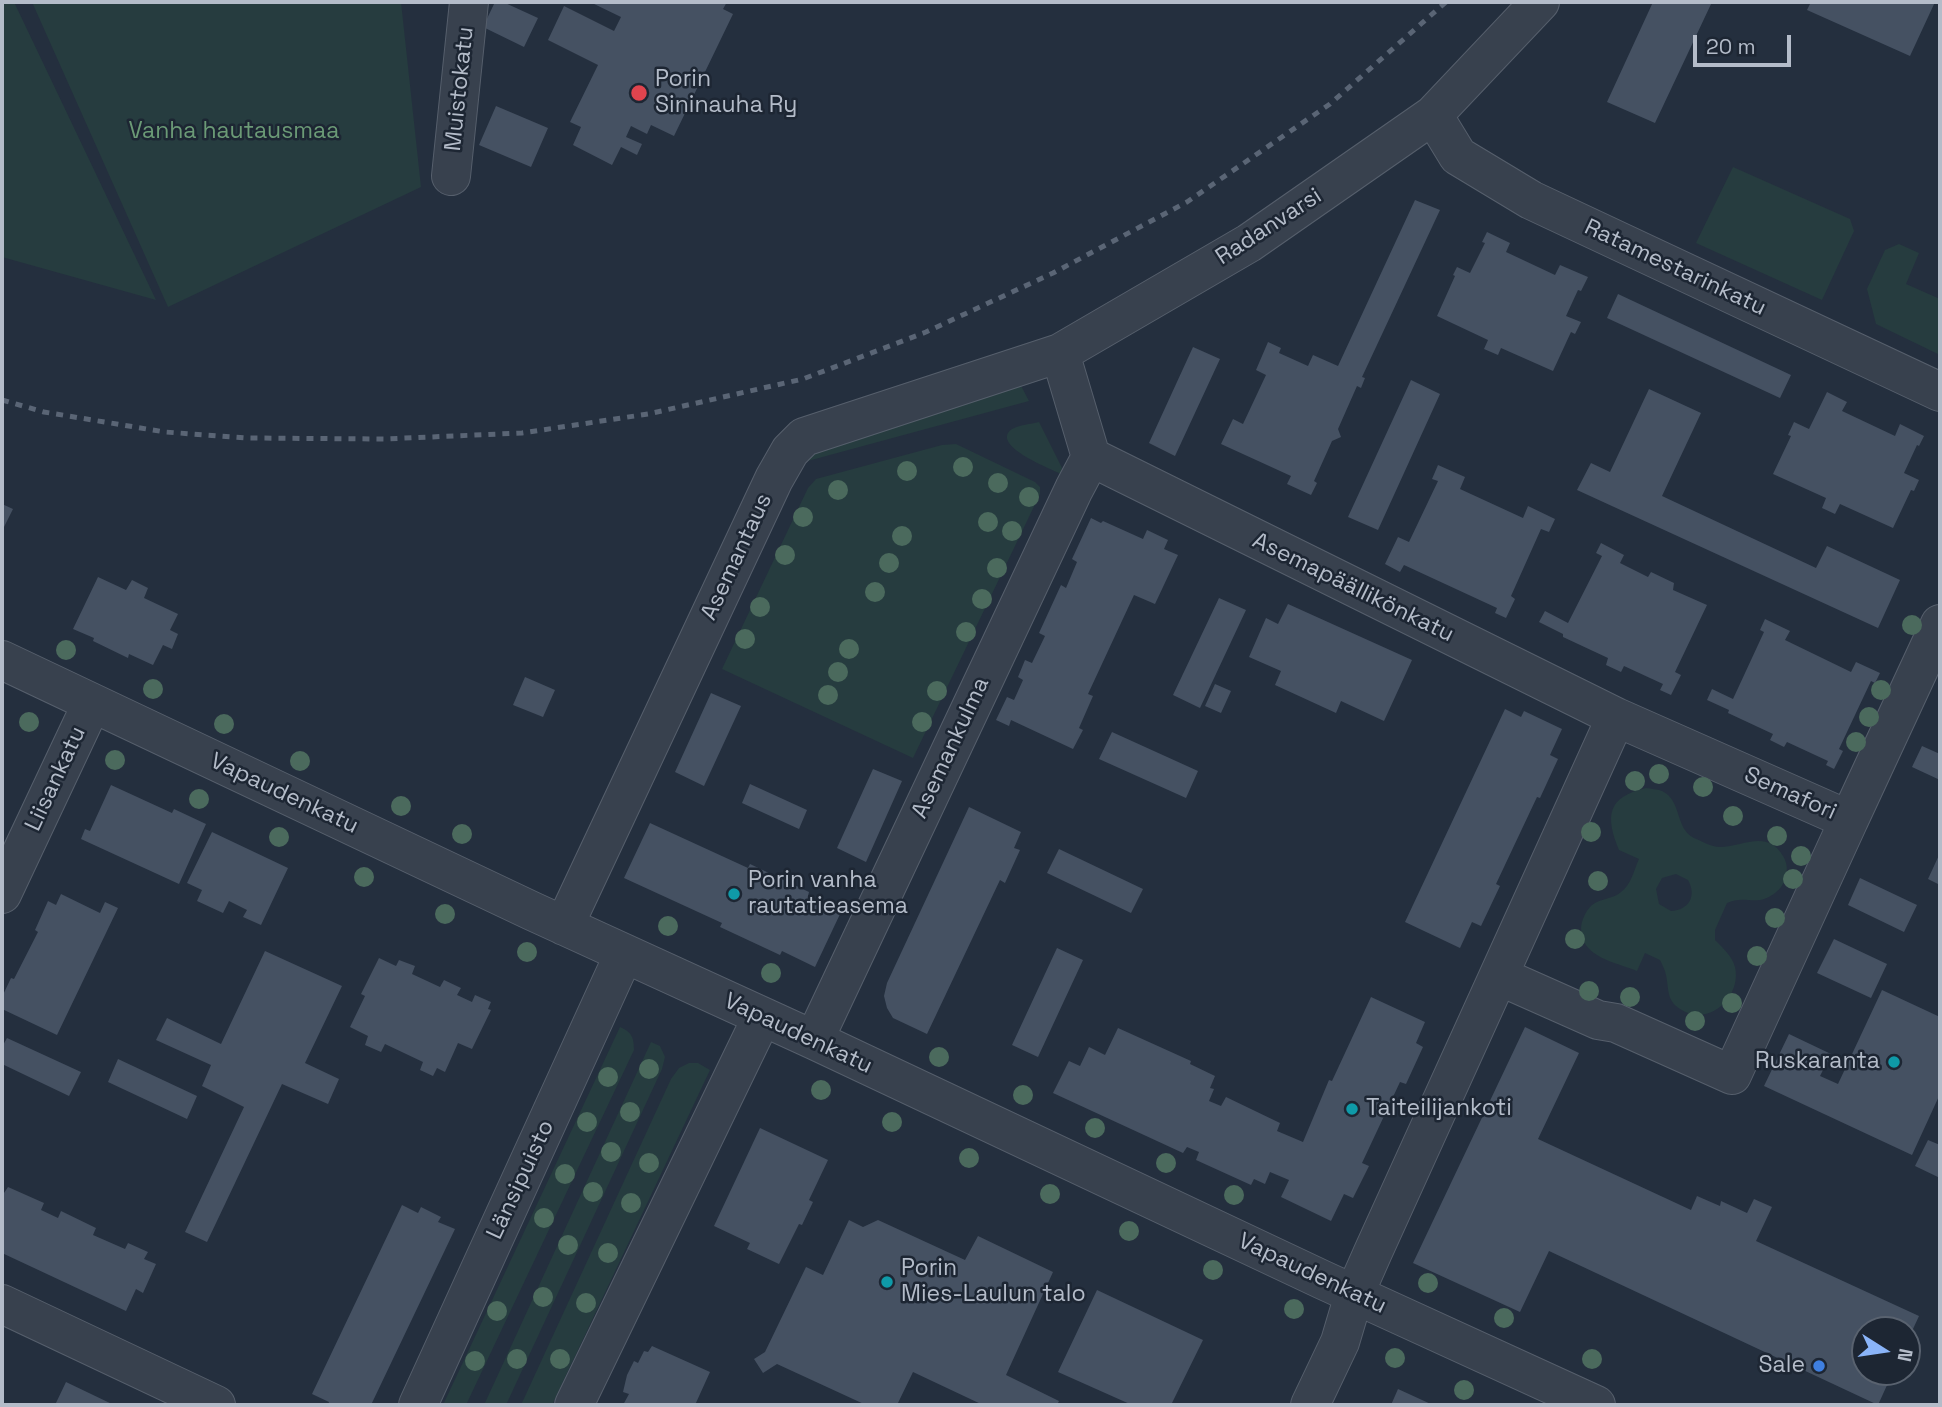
<!DOCTYPE html>
<html>
<head>
<meta charset="utf-8">
<style>
	body { margin:0 }
	#map { position:relative; width:1942px; height:1407px; overflow:hidden; background:#242f3e; font-family:"Space Grotesk",sans-serif }
	canvas { display:block }
	.frame { position:absolute; inset:0; border:4px solid #b4bcc9; pointer-events:none }
	.north { position:absolute; left:1851px; top:1316px; width:70px; height:70px; box-sizing:border-box; background:#1d2633; border:2px solid #59626f; border-radius:50%; rotate:102deg; font-size:19px; font-weight:700; line-height:28px; text-align:center; color:#b4bcc9 }
	.north::after { content:''; display:block; margin:auto; width:24px; height:32px; background:#8ab4f8; clip-path:polygon(50% 0,100% 100%,50% 72%,0 100%) }
	.scale { position:absolute; left:1693px; top:35px; width:98px; height:32px; box-sizing:border-box; border:4px solid #b4bcc9; border-top:0; padding-left:9px; font-size:21px; line-height:24px; white-space:nowrap; color:#b4bcc9; -webkit-text-stroke:5px #1d2633; paint-order:stroke }
</style>
</head>
<body>
<div id="map">
<canvas width="1942" height="1407"></canvas>
<div class="frame"></div>
<div class="north">N</div>
<div class="scale">20 m</div>
</div>
<script>
const c = document.querySelector('canvas').getContext('2d');
c.lineJoin = 'round';
function fillPath(path, color) {
  c.fillStyle = color;
  c.fill(path, 'evenodd');
}
function strokePath(path, color, width, dash) {
  c.strokeStyle = color;
  c.lineWidth = width;
  c.lineCap = dash ? 'butt' : 'round';
  c.setLineDash(dash || []);
  c.stroke(path);
}
function label(font, color, halo, rows, align = 'center') {
  c.font = font + ' "Space Grotesk",sans-serif';
  c.lineWidth = 5;
  c.setLineDash([]);
  c.textBaseline = 'middle';
  c.strokeStyle = halo;
  c.fillStyle = color;
  for (const [text, x, y, turn = 0] of rows) {
    c.save();
    c.translate(x, y);
    c.rotate((+turn || 0) * Math.PI / 180);
    c.textAlign = isNaN(turn) ? turn : align;
    if (halo) c.strokeText(text, 0, 0);
    c.fillText(text, 0, 0);
    c.restore();
  }
}
const green = new Path2D(`
	M 2,2 L 14,2 L 156,300 L 2,257 Z
	M 32,2 L 401,2 L 421,187 L 168,307 Z
	M 1733,167 L 1850,219 L 1854,231 L 1822,300 L 1696,243 Z
	M 1899,244 L 1919,253 L 1906,284 L 1940,299 L 1940,355 L 1876,324 L 1867,289 L 1885,250 Z
	M 1018,380 L 1029,401 L 804,462 L 814,451 Z
	M 1039,422 L 1062,468 L 1061,474 C 1051,469 989,445 1012,429 C 1019,425 1031,424 1039,422 Z
	M 956,444 L 1035,482 L 1040,487 L 1040,494 L 913,758 L 722,669 L 808,488 L 816,479 L 942,445 Z
	M 1646,788 C 1651,789 1657,789 1662,791 C 1682,800 1675,829 1694,838 C 1702,841 1711,847 1720,847 C 1743,847 1767,829 1783,856 C 1788,864 1788,873 1784,882 C 1781,889 1773,896 1764,899 C 1752,903 1741,896 1727,903 L 1715,930 L 1715,940 C 1723,948 1732,956 1735,967 C 1742,997 1708,1028 1680,1009 C 1666,1000 1669,988 1666,975 C 1665,970 1662,964 1660,960 L 1645,953 L 1637,971 C 1615,962 1581,957 1581,929 C 1581,921 1586,910 1592,905 C 1601,898 1614,899 1621,892 C 1631,885 1634,870 1639,859 L 1619,850 C 1605,816 1607,797 1646,788 ZM 1676,874 L 1688,880 C 1697,896 1689,910 1671,911 L 1659,904 L 1656,889 L 1662,878 Z
	M 620,1027 C 632,1032 634,1038 634,1050 L 466,1405 L 443,1405 Z
	M 651,1042 L 660,1046 L 665,1057 L 662,1069 L 506,1405 L 484,1405 Z
	M 689,1063 L 698,1063 L 710,1070 L 552,1405 L 521,1405 L 671,1079 L 679,1068 Z`);
const building = new Path2D(`
	M 495,2 L 503,2 L 538,18 L 524,47 L 483,27 Z
	M 590,2 L 727,2 L 723,9 L 733,14 L 674,136 L 651,125 L 647,134 L 631,126 L 626,137 L 642,144 L 637,155 L 621,147 L 612,165 L 573,145 L 581,127 L 570,122 L 598,65 L 548,40 L 564,6 L 614,31 L 621,17 Z
	M 1653,2 L 1712,2 L 1655,123 L 1607,102 Z
	M 1811,2 L 1935,2 L 1910,56 L 1807,10 Z
	M 496,106 L 548,128 L 531,167 L 479,145 Z
	M 1415,200 L 1440,210 L 1362,377 L 1365,378 L 1361,388 L 1357,386 L 1338,429 L 1341,437 L 1332,441 L 1314,481 L 1317,483 L 1311,495 L 1287,484 L 1291,476 L 1221,444 L 1233,419 L 1243,424 L 1266,375 L 1256,370 L 1268,342 L 1281,348 L 1279,353 L 1308,366 L 1313,355 L 1338,366 Z
	M 1487,232 L 1510,243 L 1506,252 L 1555,275 L 1560,265 L 1588,277 L 1581,291 L 1578,290 L 1566,316 L 1581,322 L 1575,334 L 1571,332 L 1553,371 L 1501,348 L 1498,355 L 1484,349 L 1488,340 L 1437,316 L 1455,276 L 1453,275 L 1457,267 L 1470,273 L 1485,243 L 1482,242 Z
	M 1618,294 L 1791,375 L 1780,398 L 1607,318 Z
	M 1193,347 L 1220,359 L 1175,456 L 1149,443 Z
	M 1411,380 L 1440,394 L 1378,530 L 1348,517 Z
	M 1649,389 L 1701,413 L 1662,496 L 1816,568 L 1827,546 L 1900,580 L 1878,628 L 1577,490 L 1591,463 L 1610,472 Z
	M 1827,392 L 1847,402 L 1842,411 L 1895,436 L 1900,424 L 1924,436 L 1919,446 L 1917,445 L 1904,473 L 1919,480 L 1914,491 L 1911,490 L 1893,528 L 1840,504 L 1835,514 L 1822,508 L 1826,498 L 1773,474 L 1791,436 L 1788,435 L 1794,422 L 1809,429 Z
	M 1438,465 L 1465,477 L 1460,489 L 1523,518 L 1528,506 L 1555,519 L 1549,532 L 1541,529 L 1511,596 L 1515,599 L 1506,618 L 1495,613 L 1497,608 L 1404,565 L 1400,572 L 1385,564 L 1398,537 L 1409,542 L 1438,481 L 1432,479 Z
	M 2,504 L 13,509 L 2,531 Z
	M 1091,518 L 1101,523 L 1103,521 L 1143,539 L 1147,530 L 1168,540 L 1164,549 L 1178,555 L 1155,604 L 1134,595 L 1088,694 L 1093,696 L 1079,728 L 1083,730 L 1073,749 L 1011,720 L 1009,726 L 996,720 L 1007,697 L 1014,700 L 1023,680 L 1018,677 L 1025,660 L 1032,663 L 1045,636 L 1039,633 L 1061,585 L 1066,588 L 1077,562 L 1072,559 Z
	M 1601,543 L 1624,555 L 1620,563 L 1648,577 L 1651,572 L 1674,583 L 1673,590 L 1707,605 L 1675,672 L 1681,675 L 1671,695 L 1660,690 L 1663,684 L 1624,666 L 1621,672 L 1606,665 L 1608,658 L 1563,637 L 1563,634 L 1539,622 L 1545,611 L 1568,623 L 1602,556 L 1596,553 Z
	M 98,577 L 126,590 L 132,580 L 148,588 L 144,598 L 178,614 L 170,630 L 178,634 L 172,649 L 163,645 L 153,665 L 129,654 L 128,658 L 93,641 L 94,638 L 73,629 Z
	M 1219,598 L 1246,610 L 1200,708 L 1173,695 Z
	M 1288,604 L 1412,660 L 1384,721 L 1341,701 L 1336,713 L 1275,685 L 1281,671 L 1249,657 L 1266,618 L 1278,624 Z
	M 1765,619 L 1790,631 L 1785,640 L 1851,672 L 1856,662 L 1880,673 L 1875,683 L 1871,681 L 1839,749 L 1843,751 L 1834,769 L 1826,765 L 1828,761 L 1787,742 L 1784,747 L 1770,740 L 1773,734 L 1728,713 L 1729,710 L 1707,700 L 1712,689 L 1733,699 L 1764,632 L 1760,630 Z
	M 525,677 L 555,690 L 543,717 L 513,705 Z
	M 1215,684 L 1231,691 L 1221,713 L 1205,706 Z
	M 711,693 L 741,706 L 704,786 L 675,772 Z
	M 1505,709 L 1521,717 L 1524,711 L 1562,729 L 1550,755 L 1558,759 L 1540,798 L 1537,797 L 1496,884 L 1500,886 L 1481,926 L 1472,922 L 1460,948 L 1405,922 Z
	M 1112,732 L 1198,771 L 1186,798 L 1099,759 Z
	M 1922,746 L 1940,754 L 1940,780 L 1912,767 Z
	M 873,769 L 902,781 L 866,862 L 837,848 Z
	M 750,784 L 807,810 L 799,829 L 742,803 Z
	M 111,785 L 172,813 L 174,809 L 206,824 L 179,884 L 81,839 L 85,829 L 90,831 Z
	M 969,807 L 1021,832 L 1014,848 L 1020,850 L 1005,883 L 1000,880 L 927,1034 L 893,1018 L 887,1008 L 884,996 L 887,983 Z
	M 650,823 L 748,868 L 750,864 L 809,892 L 808,896 L 841,912 L 815,967 L 782,951 L 780,955 L 720,927 L 722,923 L 624,878 Z
	M 212,832 L 288,868 L 261,925 L 243,917 L 247,910 L 229,901 L 223,913 L 197,901 L 202,890 L 187,883 Z
	M 1059,849 L 1143,889 L 1131,913 L 1047,873 Z
	M 1940,853 L 1940,885 L 1928,879 Z
	M 1860,878 L 1917,905 L 1904,932 L 1848,905 Z
	M 61,894 L 100,913 L 105,902 L 118,908 L 57,1035 L 2,1009 L 2,997 L 11,978 L 14,979 L 38,932 L 35,930 L 48,901 L 56,905 Z
	M 1834,939 L 1887,964 L 1871,998 L 1817,973 Z
	M 1057,948 L 1083,960 L 1038,1057 L 1012,1045 Z
	M 265,951 L 342,986 L 305,1063 L 339,1079 L 328,1104 L 282,1084 L 207,1242 L 185,1232 L 244,1107 L 202,1086 L 211,1065 L 156,1040 L 167,1018 L 221,1044 Z
	M 379,958 L 396,966 L 399,960 L 415,966 L 412,974 L 440,987 L 444,980 L 461,988 L 457,995 L 472,1002 L 475,995 L 491,1002 L 488,1009 L 491,1010 L 472,1049 L 458,1043 L 445,1072 L 437,1068 L 433,1076 L 420,1070 L 423,1062 L 385,1044 L 381,1052 L 365,1045 L 368,1036 L 350,1027 L 365,996 L 361,994 Z
	M 1882,990 L 1940,1017 L 1940,1060 L 1938,1065 L 1940,1066 L 1940,1094 L 1912,1155 L 1764,1086 L 1789,1034 L 1831,1054 L 1820,1076 L 1838,1084 Z
	M 1371,997 L 1425,1022 L 1416,1043 L 1423,1047 L 1406,1084 L 1400,1082 L 1362,1163 L 1369,1166 L 1353,1198 L 1344,1194 L 1331,1221 L 1281,1197 L 1289,1180 L 1270,1172 L 1265,1184 L 1254,1179 L 1251,1185 L 1196,1160 L 1199,1152 L 1187,1147 L 1183,1153 L 1053,1093 L 1069,1061 L 1080,1066 L 1089,1047 L 1105,1055 L 1118,1028 L 1191,1061 L 1190,1064 L 1215,1076 L 1210,1088 L 1214,1089 L 1209,1101 L 1221,1106 L 1226,1097 L 1280,1123 L 1277,1131 L 1303,1142 L 1329,1080 L 1332,1081 Z
	M 1525,1027 L 1579,1053 L 1538,1139 L 1691,1210 L 1697,1196 L 1720,1206 L 1721,1201 L 1747,1213 L 1754,1199 L 1772,1207 L 1756,1241 L 1919,1316 L 1907,1342 L 1907,1330 L 1865,1330 L 1865,1372 L 1893,1372 L 1878,1405 L 1549,1251 L 1520,1312 L 1413,1263 Z
	M 7,1038 L 81,1072 L 69,1096 L 2,1064 L 2,1047 Z
	M 118,1059 L 197,1096 L 187,1119 L 108,1082 Z
	M 760,1128 L 828,1160 L 809,1200 L 813,1202 L 802,1225 L 799,1224 L 779,1264 L 747,1249 L 750,1243 L 714,1226 Z
	M 1928,1140 L 1940,1145 L 1940,1178 L 1915,1166 Z
	M 8,1187 L 44,1203 L 41,1210 L 58,1218 L 61,1211 L 96,1228 L 93,1235 L 125,1249 L 128,1243 L 148,1252 L 144,1259 L 156,1264 L 143,1293 L 136,1289 L 126,1311 L 2,1253 L 2,1192 L 4,1193 Z
	M 402,1205 L 418,1213 L 421,1207 L 441,1217 L 438,1222 L 455,1229 L 371,1405 L 328,1405 L 329,1402 L 312,1394 Z
	M 849,1220 L 863,1227 L 878,1220 L 965,1260 L 978,1236 L 1053,1272 L 1006,1375 L 1059,1401 L 1057,1405 L 983,1405 L 913,1372 L 897,1405 L 866,1405 L 777,1364 L 763,1373 L 754,1359 L 765,1352 L 806,1267 L 823,1275 Z
	M 1097,1290 L 1203,1340 L 1171,1405 L 1132,1405 L 1058,1372 Z
	M 652,1346 L 710,1372 L 695,1405 L 623,1405 L 629,1394 L 623,1392 L 627,1375 L 634,1361 L 638,1363 L 644,1351 L 648,1352 Z
	M 66,1382 L 114,1405 L 55,1405 Z
	M 1398,1389 L 1433,1405 L 1391,1405 Z`);
const minor = new Path2D(`
	M 1433,115 L 1458,156 L 1531,200 L 1940,392
	M 451,176 L 469,2
	M 1091,457 L 1060,353 L 1249,243 L 1433,115 L 1540,2
	M 1091,457 L 1616,717
	M 2,660 L 532,911 L 814,1040 L 1323,1280 L 1596,1405
	M 1849,820 L 1940,624
	M 2,894 L 92,703
	M 564,926 L 774,479 L 790,451 L 804,437 L 1060,353
	M 814,1040 L 1074,489 L 1091,457
	M 2,1304 L 216,1405
	M 418,1405 L 624,954
	M 574,1405 L 762,1017
	M 1310,1405 L 1340,1342 L 1354,1295 L 1373,1252 L 1616,717 L 1849,820 L 1732,1075 L 1616,1023 L 1598,1020 L 1499,976`);
const rail = new Path2D(`
	M 2,400 L 44,412 L 165,432 L 248,438 L 384,439 L 522,433 L 648,414 L 803,379 L 926,332 L 1053,273 L 1187,202 L 1330,104 L 1446,2`);
const trees = [
	[963,467],
	[907,471],
	[998,483],
	[838,490],
	[1029,497],
	[803,517],
	[988,522],
	[1012,531],
	[902,536],
	[785,555],
	[889,563],
	[997,568],
	[875,592],
	[982,599],
	[760,607],
	[1912,625],
	[966,632],
	[745,639],
	[849,649],
	[66,650],
	[838,672],
	[153,689],
	[1881,690],
	[937,691],
	[828,695],
	[1869,717],
	[29,722],
	[922,722],
	[224,724],
	[1856,742],
	[115,760],
	[300,761],
	[1659,774],
	[1635,781],
	[1703,787],
	[199,799],
	[401,806],
	[1733,816],
	[1591,832],
	[462,834],
	[1777,836],
	[279,837],
	[1801,856],
	[364,877],
	[1793,879],
	[1598,881],
	[445,914],
	[1775,918],
	[668,926],
	[1575,939],
	[527,952],
	[1757,956],
	[771,973],
	[1589,991],
	[1630,997],
	[1732,1003],
	[1695,1021],
	[939,1057],
	[649,1069],
	[608,1077],
	[821,1090],
	[1023,1095],
	[630,1112],
	[587,1122],
	[892,1122],
	[1095,1128],
	[611,1152],
	[969,1158],
	[649,1163],
	[1166,1163],
	[565,1174],
	[593,1192],
	[1050,1194],
	[1234,1195],
	[631,1203],
	[544,1218],
	[1129,1231],
	[568,1245],
	[608,1253],
	[1213,1270],
	[1428,1283],
	[543,1297],
	[586,1303],
	[1294,1309],
	[497,1311],
	[1504,1318],
	[1395,1358],
	[517,1359],
	[560,1359],
	[1592,1359],
	[475,1361],
	[1464,1390]
];
const markers = [
	[639,93,9,"#e0444e"],
	[734,894,7,"#0f9aa8"],
	[1894,1062,7,"#0f9aa8"],
	[1352,1109,7,"#0f9aa8"],
	[887,1282,7,"#0f9aa8"],
	[1819,1366,7,"#3f7fe0"]
];
const poiNames = [
	["Porin",655,80],
	["Sininauha Ry",655,106],
	["Porin vanha",748,881],
	["rautatieasema",748,907],
	["Ruskaranta",1880,1062,"right"],
	["Taiteilijankoti",1366,1109],
	["Porin",901,1269],
	["Mies-Laulun talo",901,1295],
	["Sale",1805,1366,"right"]
];
const streetNames = [
	["Muistokatu",460,89,-84],
	["Radanvarsi",1269,227,-33],
	["Ratamestarinkatu",1675,268,25],
	["Asemantaus",737,557,-65],
	["Asemapäällikönkatu",1353,588,26],
	["Asemankulma",951,748,-65],
	["Liisankatu",56,779,-65],
	["Vapaudenkatu",284,794,25],
	["Semafori",1790,794,24],
	["Vapaudenkatu",798,1034,25],
	["Länsipuisto",521,1180,-65],
	["Vapaudenkatu",1312,1274,25]
];
const parkNames = [
	["Vanha hautausmaa",234,132]
];
fillPath(green, '#263c3f');
fillPath(building, '#455162');
strokePath(minor, '#565f6c', 40);
strokePath(minor, '#38414e', 38);
strokePath(rail, '#5a6575', 5, [7, 7]);
c.fillStyle = '#4b6a5d';
for (const [x, y] of trees) {
  c.beginPath();
  c.arc(x, y, 10, 0, 2 * Math.PI);
  c.fill();
}
for (const [x, y, r, color] of markers) {
  const dot = new Path2D();
  dot.arc(x, y, r, 0, 2 * Math.PI);
  c.fillStyle = color;
  c.fill(dot);
  strokePath(dot, '#1d2633', 2.5);
}
label('23px', '#b4bcc9', '#1d2633', poiNames, 'left');
label('23px', '#b4bcc9', '#1d2633', streetNames);
label('23px', '#6b9a76', '#1d2633', parkNames);
</script>
</body>
</html>
